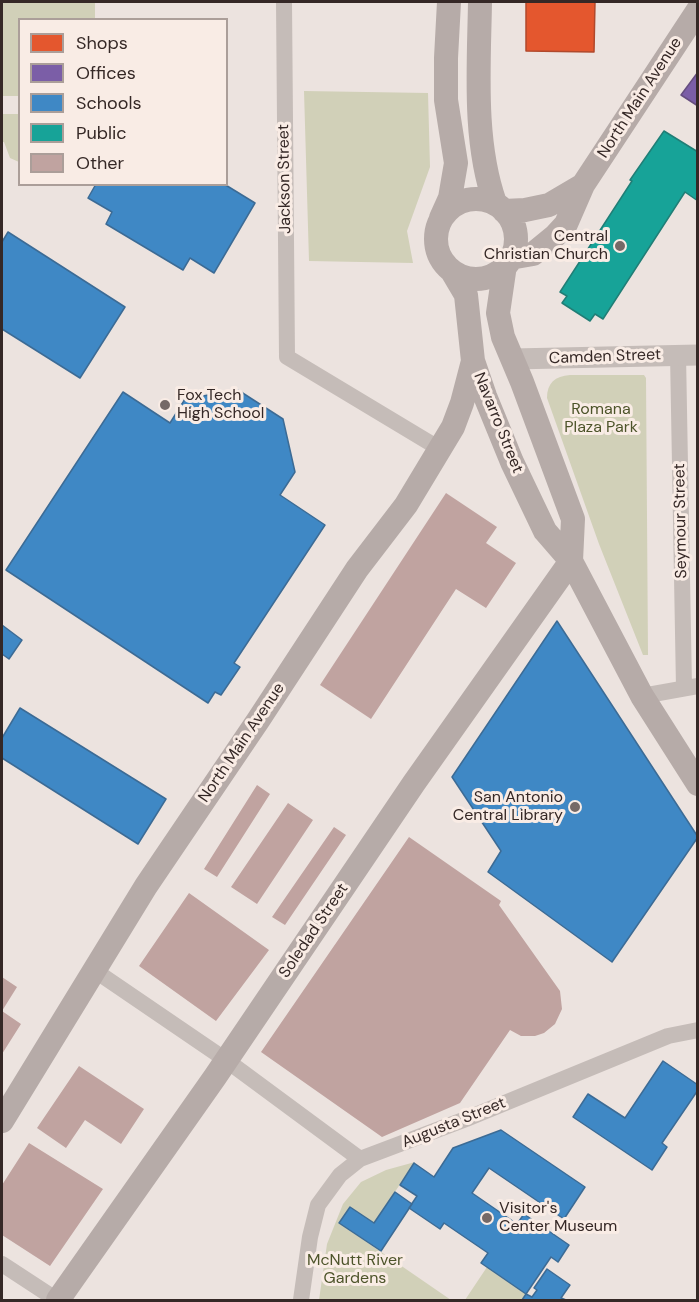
<!DOCTYPE html>
<html>
<head>
<meta charset="utf-8">
<style>
	body { margin:0 }
	#map { position:relative; width:699px; height:1302px; overflow:hidden; background:#ece3df; font-family:"DM Sans",sans-serif }
	canvas { display:block }
	.frame { position:absolute; inset:0; border:3px solid #352826; pointer-events:none }
	.legend { position:absolute; left:18px; top:18px; width:210px; height:168px; box-sizing:border-box; background:#f9ece5; border:2px solid #ab9e99; margin:0; padding:8px 10px; list-style:none; font-size:18px; color:#352826 }
	.legend li { display:flex; align-items:center; gap:12px; height:30px }
	.legend b { width:30px; border:2px solid #ab9e99 }
</style>
</head>
<body>
<div id="map">
<canvas width="699" height="1302"></canvas>
<div class="frame"></div>
<ul class="legend">
<li><b style="height:16px;background:#e4572e"></b>Shops</li>
<li><b style="height:16px;background:#7b5ea7"></b>Offices</li>
<li><b style="height:16px;background:#3f88c5"></b>Schools</li>
<li><b style="height:16px;background:#17a398"></b>Public</li>
<li><b style="height:16px;background:#c0a3a0"></b>Other</li>
</ul>
</div>
<script>
const c = document.querySelector('canvas').getContext('2d');
c.lineJoin = 'round';
function fillPath(path, color) {
  c.fillStyle = color;
  c.fill(path, 'evenodd');
}
function strokePath(path, color, width, dash) {
  c.strokeStyle = color;
  c.lineWidth = width;
  c.lineCap = dash ? 'butt' : 'round';
  c.setLineDash(dash || []);
  c.stroke(path);
}
function label(font, color, halo, rows, align = 'center') {
  c.font = font + ' "DM Sans",sans-serif';
  c.lineWidth = 6;
  c.setLineDash([]);
  c.textBaseline = 'middle';
  c.strokeStyle = halo;
  c.fillStyle = color;
  for (const [text, x, y, turn = 0] of rows) {
    c.save();
    c.translate(x, y);
    c.rotate((+turn || 0) * Math.PI / 180);
    c.textAlign = isNaN(turn) ? turn : align;
    if (halo) c.strokeText(text, 0, 0);
    c.fillText(text, 0, 0);
    c.restore();
  }
}
const green = new Path2D(`
	M 2,2 L 95,2 L 95,19 L 20,20 L 19,96 L 2,96 Z
	M 304,91 L 428,93 L 430,167 L 407,231 L 413,263 L 309,261 Z
	M 2,114 L 19,114 L 19,162 L 10,158 L 4,142 L 2,142 Z
	M 570,375 L 644,375 L 646,378 L 648,655 L 643,655 L 599,544 L 547,398 C 547,383 555,376 570,375 Z
	M 415,1162 L 374,1223 L 350,1207 L 339,1223 L 451,1300 L 319,1300 L 327,1244 L 343,1204 L 361,1182 L 386,1170 Z
	M 487,1267 L 526,1294 L 522,1300 L 465,1300 Z`);
const shops = new Path2D(`
	M 526,2 L 595,2 L 594,52 L 526,51 Z`);
const offices = new Path2D(`
	M 698,72 L 698,106 L 681,95 Z`);
const schools = new Path2D(`
	M 96,184 L 224,184 L 255,203 L 214,273 L 190,258 L 183,270 L 106,224 L 112,212 L 88,198 Z
	M 8,232 L 125,307 L 80,378 L 2,329 L 2,242 Z
	M 238,390 L 283,419 L 295,472 L 280,495 L 325,525 L 234,663 L 240,667 L 221,695 L 215,692 L 208,703 L 6,570 L 123,392 L 170,423 L 185,399 Z
	M 557,621 L 698,837 L 612,962 L 488,872 L 501,851 L 452,777 Z
	M 2,625 L 22,640 L 9,659 L 2,654 Z
	M 20,708 L 166,799 L 138,844 L 2,758 L 2,738 Z
	M 663,1061 L 698,1085 L 698,1090 L 662,1143 L 667,1147 L 652,1170 L 573,1117 L 588,1094 L 625,1118 Z
	M 501,1130 L 585,1187 L 564,1219 L 489,1168 L 472,1193 L 517,1224 L 524,1214 L 569,1245 L 558,1262 L 551,1257 L 526,1294 L 481,1263 L 488,1253 L 444,1223 L 440,1229 L 409,1208 L 417,1196 L 400,1185 L 414,1163 L 434,1177 L 453,1148 Z
	M 395,1192 L 412,1204 L 381,1251 L 339,1223 L 350,1207 L 374,1223 Z
	M 547,1269 L 570,1285 L 561,1298 L 566,1300 L 522,1300 L 526,1294 L 532,1297 L 537,1290 L 534,1288 Z`);
const public = new Path2D(`
	M 664,131 L 698,152 L 698,201 L 685,192 L 603,319 L 595,314 L 590,321 L 562,303 L 567,296 L 560,292 L 632,181 L 630,180 Z`);
const building = new Path2D(`
	M 446,493 L 497,527 L 486,543 L 516,563 L 486,608 L 456,589 L 371,719 L 320,685 Z
	M 257,785 L 270,794 L 217,877 L 204,869 Z
	M 288,803 L 313,820 L 257,904 L 231,887 Z
	M 334,827 L 346,835 L 285,925 L 272,917 Z
	M 409,837 L 501,901 L 499,905 L 560,991 L 562,1009 L 555,1024 L 544,1033 L 535,1036 L 521,1036 L 510,1030 L 460,1103 L 382,1137 L 261,1052 Z
	M 189,893 L 269,950 L 216,1021 L 139,966 Z
	M 2,977 L 17,987 L 2,1011 L 21,1024 L 2,1054 Z
	M 79,1066 L 144,1109 L 121,1144 L 85,1120 L 66,1148 L 37,1128 Z
	M 29,1143 L 103,1189 L 50,1266 L 2,1235 L 2,1185 Z`);
const minor = new Path2D(`
	M 284,2 L 287,357 L 440,449
	M 678,354 L 684,688
	M 642,696 L 698,686
	M 94,970 L 226,1060 L 360,1159
	M 2,1264 L 57,1300
	M 301,1300 L 310,1237 L 318,1205 L 340,1175 L 360,1159 L 466,1119 L 668,1036 L 698,1030`);
const tertiary = new Path2D(`
	M 513,359 L 698,355`);
const secondary = new Path2D(`
	M 480,2 C 479,66 473,141 495,203
	M436 239a40 40 0 1 1 80 0a40 40 0 1 1-80 0Z
	M 504,211 L 525,210 L 549,205 L 583,185
	M 441,218 L 450,198 L 456,163 L 446,100 L 446,58 L 449,2
	M 510,258 L 533,254 L 555,236 L 566,224 L 583,185 L 698,10
	M 505,265 L 498,313 L 503,337 L 522,382 L 573,519 L 571,561
	M 453,273 L 466,295 L 473,361 L 485,396 L 512,462 L 545,531 L 571,561 L 642,696 L 698,784
	M 2,1121 L 146,886 L 259,719 L 357,569 L 406,505 L 453,427 L 462,403 L 473,361
	M 58,1300 L 215,1077 L 414,783 L 571,561`);
const markers = [
	[620,246,6,"#756967"],
	[165,405,6,"#756967"],
	[575,807,6,"#756967"],
	[487,1218,6,"#756967"]
];
const streetNames = [
	["North Main Avenue",640,98,-57],
	["Jackson Street",285,179,-91],
	["Camden Street",605,357,-2],
	["Navarro Street",498,423,68],
	["Seymour Street",681,521,-91],
	["North Main Avenue",242,743,-56],
	["Soledad Street",314,931,-56],
	["Augusta Street",454,1123,-22]
];
const poiNames = [
	["Central",608,237],
	["Christian Church",608,255],
	["Fox Tech",177,396,"left"],
	["High School",177,414,"left"],
	["San Antonio",563,798],
	["Central Library",563,816],
	["Visitor's",499,1209,"left"],
	["Center Museum",499,1227,"left"]
];
const parkNames = [
	["Romana",601,410],
	["Plaza Park",601,428],
	["McNutt River",355,1261],
	["Gardens",355,1279]
];
fillPath(green, '#d1d0b8');
fillPath(shops, '#e4572e');
strokePath(shops, '#b0492c', 1.5);
fillPath(offices, '#7b5ea7');
strokePath(offices, '#664e80', 1.5);
fillPath(schools, '#3f88c5');
strokePath(schools, '#3c6b95', 1.5);
fillPath(public, '#17a398');
strokePath(public, '#207e76', 1.5);
fillPath(building, '#c0a3a0');
strokePath(minor, '#c5bcb8', 16);
strokePath(tertiary, '#c5bcb8', 21);
strokePath(secondary, '#b6aba8', 24);
for (const [x, y, r, color] of markers) {
  const dot = new Path2D();
  dot.arc(x, y, r, 0, 2 * Math.PI);
  c.fillStyle = color;
  c.fill(dot);
  strokePath(dot, '#f9ece5', 2);
}
label('16px', '#352826', '#f9ece5', streetNames);
label('16px', '#352826', '#f9ece5', poiNames, 'right');
label('16px', '#4d542a', '#f9ece5', parkNames);
</script>
</body>
</html>
